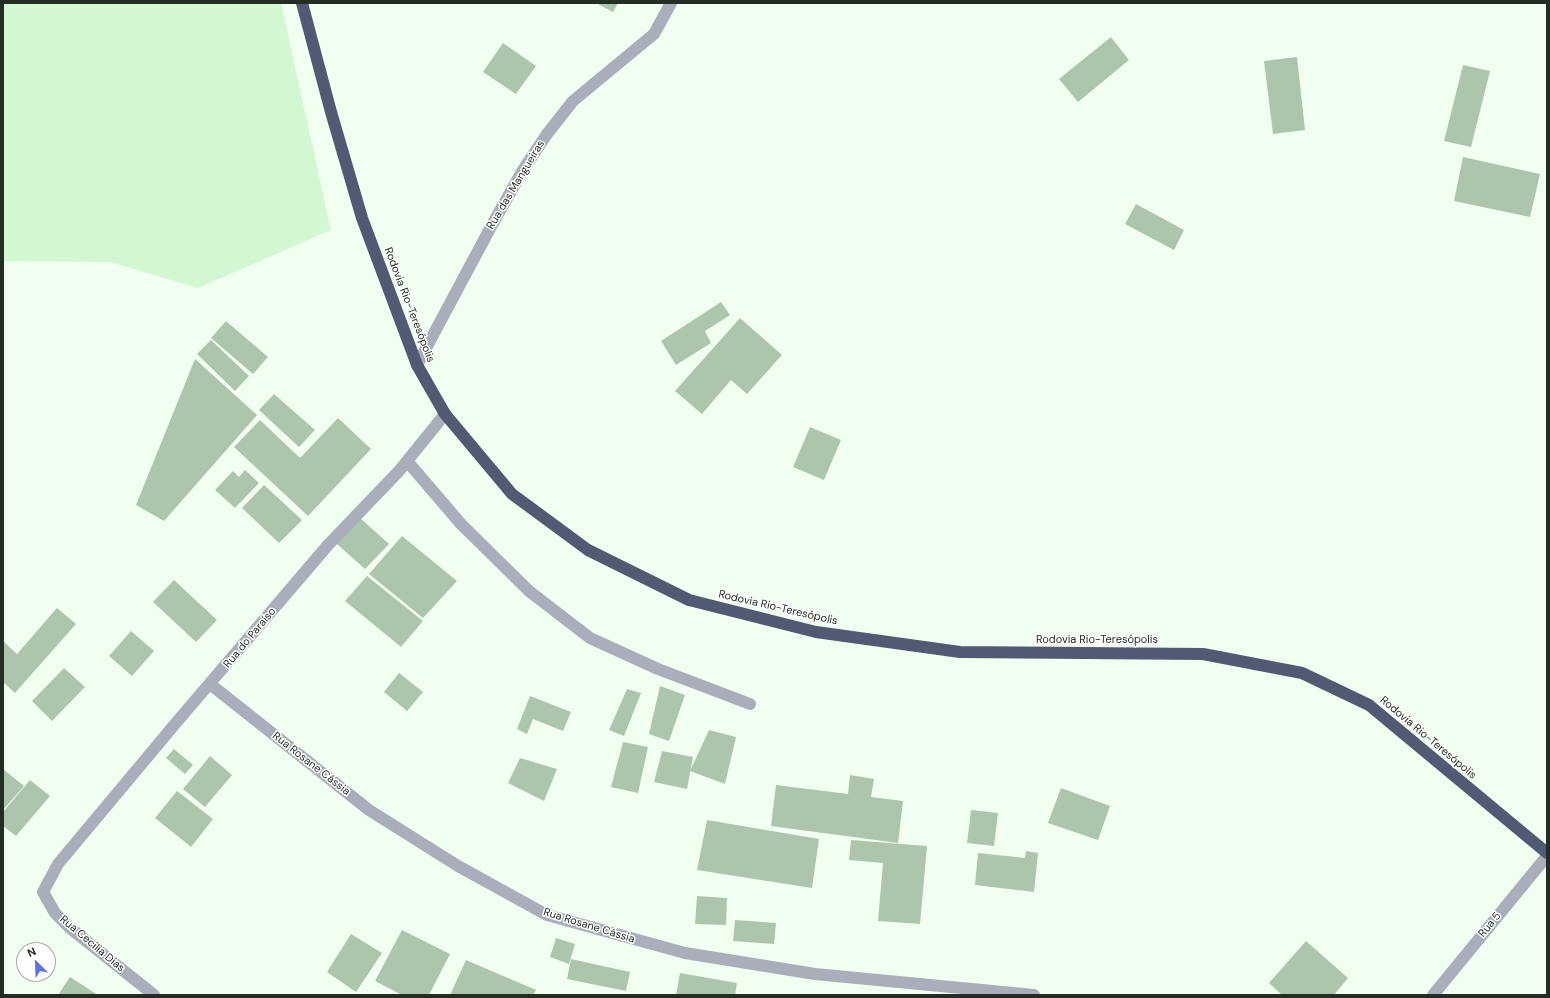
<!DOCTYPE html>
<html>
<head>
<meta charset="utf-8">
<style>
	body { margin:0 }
	#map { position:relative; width:1550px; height:998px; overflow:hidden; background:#f0ffef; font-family:"DM Sans",sans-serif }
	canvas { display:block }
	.frame { position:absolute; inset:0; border:4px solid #232d23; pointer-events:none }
	.north { position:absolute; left:16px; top:942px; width:40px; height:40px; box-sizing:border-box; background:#fff; border:1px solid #a7aba7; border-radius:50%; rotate:336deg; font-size:11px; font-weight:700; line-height:16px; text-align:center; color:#232d23 }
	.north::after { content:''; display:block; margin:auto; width:14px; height:18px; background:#5e71e8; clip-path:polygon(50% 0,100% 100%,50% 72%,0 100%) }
</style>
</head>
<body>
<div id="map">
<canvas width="1550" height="998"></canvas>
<div class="frame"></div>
<div class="north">N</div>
</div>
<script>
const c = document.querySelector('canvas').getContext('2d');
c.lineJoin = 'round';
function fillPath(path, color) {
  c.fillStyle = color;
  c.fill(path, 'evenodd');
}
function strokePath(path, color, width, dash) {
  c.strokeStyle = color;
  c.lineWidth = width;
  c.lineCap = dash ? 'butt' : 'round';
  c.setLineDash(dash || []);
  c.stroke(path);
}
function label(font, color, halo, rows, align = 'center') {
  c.font = font + ' "DM Sans",sans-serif';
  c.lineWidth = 3;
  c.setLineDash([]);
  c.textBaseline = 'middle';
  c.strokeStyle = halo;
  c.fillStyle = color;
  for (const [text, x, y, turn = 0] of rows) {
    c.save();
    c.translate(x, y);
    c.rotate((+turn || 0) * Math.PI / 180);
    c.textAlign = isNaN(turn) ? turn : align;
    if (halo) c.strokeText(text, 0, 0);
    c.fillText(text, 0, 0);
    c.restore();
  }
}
const green = new Path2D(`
	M 3,3 L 281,3 L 331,230 L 198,288 L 110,262 L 3,261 Z`);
const building = new Path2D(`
	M 596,3 L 618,3 L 613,12 Z
	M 1111,37 L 1129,60 L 1078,102 L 1059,79 Z
	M 503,43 L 536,66 L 516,94 L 483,72 Z
	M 1297,57 L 1305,130 L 1273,134 L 1264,61 Z
	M 1463,65 L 1490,71 L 1471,147 L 1444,141 Z
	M 1463,157 L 1540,174 L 1530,217 L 1454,201 Z
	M 1136,204 L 1184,230 L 1174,250 L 1125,224 Z
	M 721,302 L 730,315 L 705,331 L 711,343 L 676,365 L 661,341 Z
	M 740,318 L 782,355 L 747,394 L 731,380 L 702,414 L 675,391 Z
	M 226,321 L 268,357 L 253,374 L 211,338 Z
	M 211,340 L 249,376 L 235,391 L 197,354 Z
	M 195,359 L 257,415 L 164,521 L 136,505 Z
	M 274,394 L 315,430 L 299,447 L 259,410 Z
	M 338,418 L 371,449 L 308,516 L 234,447 L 260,420 L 300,458 Z
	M 810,427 L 841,440 L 824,480 L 793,467 Z
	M 245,470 L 259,483 L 235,508 L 215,490 L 233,471 L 239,477 Z
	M 264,485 L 302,520 L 279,543 L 242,508 Z
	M 360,518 L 389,544 L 365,569 L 337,544 Z
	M 402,536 L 457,581 L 423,618 L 369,574 Z
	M 367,576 L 423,621 L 401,647 L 345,601 Z
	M 174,580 L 217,620 L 196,642 L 153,602 Z
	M 57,608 L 76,624 L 15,693 L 3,682 L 3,641 L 17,654 Z
	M 131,631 L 154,651 L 132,676 L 109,656 Z
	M 64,668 L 85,687 L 52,721 L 32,701 Z
	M 399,673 L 423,692 L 407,711 L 384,692 Z
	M 660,686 L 685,695 L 669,741 L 649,734 Z
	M 627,689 L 641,693 L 624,736 L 609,730 Z
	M 530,696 L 571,712 L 563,731 L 533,719 L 527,734 L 517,729 Z
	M 709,730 L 736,737 L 725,784 L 690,771 Z
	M 623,742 L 648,747 L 638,793 L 611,787 Z
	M 174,749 L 193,765 L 185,774 L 166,758 Z
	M 662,751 L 693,757 L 687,789 L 654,782 Z
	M 210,756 L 232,775 L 205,807 L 183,789 Z
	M 520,758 L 557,769 L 544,801 L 508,783 Z
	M 3,769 L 24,786 L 3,810 Z
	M 850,775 L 874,779 L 871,797 L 903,801 L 898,843 L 771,826 L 776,785 L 848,794 Z
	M 30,780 L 50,796 L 16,836 L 3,826 L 3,812 Z
	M 1061,788 L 1110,806 L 1098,840 L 1048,823 Z
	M 177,791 L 213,819 L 191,847 L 155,818 Z
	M 971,810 L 998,813 L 994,846 L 967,843 Z
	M 707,820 L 819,839 L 812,888 L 697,870 Z
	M 851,840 L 927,846 L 920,924 L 878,921 L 883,863 L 849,860 Z
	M 1026,851 L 1038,853 L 1034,892 L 975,885 L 978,853 L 1025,858 Z
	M 697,896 L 727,898 L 726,925 L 695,924 Z
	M 735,920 L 776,923 L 774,944 L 733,941 Z
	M 402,930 L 450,954 L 429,995 L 402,995 L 375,981 Z
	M 351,934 L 382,953 L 356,992 L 327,972 Z
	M 556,938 L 575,944 L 569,964 L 550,957 Z
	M 1306,941 L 1348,978 L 1334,995 L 1282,995 L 1269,983 Z
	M 571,959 L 630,972 L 626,991 L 567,979 Z
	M 466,960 L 536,990 L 533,995 L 450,995 Z
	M 680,973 L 737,983 L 735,995 L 676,995 Z
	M 70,977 L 98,995 L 58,995 Z`);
const street = new Path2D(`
	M 417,365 L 493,223 L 523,170 L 547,134 L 573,101 L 654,34 L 671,3
	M 407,461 L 461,524 L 529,591 L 590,638 L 658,669 L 750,704
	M 210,684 L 369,810 L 458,866 L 547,915 L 685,953 L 815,974 L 1034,995
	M 154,995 L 70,928 L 55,913 L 43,892 L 58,864 L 175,724 L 328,545 L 399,471 L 445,414
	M 1433,995 L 1547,856`);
const highway = new Path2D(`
	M 302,3 L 331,112 L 362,218 L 417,365 L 445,414 L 512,494 L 588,550 L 689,600 L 816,632 L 960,652 L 1203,654 L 1302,673 L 1369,705 L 1547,853`);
const streetNames = [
	["Rua das Mangueiras",516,185,-59],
	["Rodovia Rio-Teresópolis",409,305,69],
	["Rodovia Rio-Teresópolis",778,608,13],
	["Rua do Paraíso",250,638,-50],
	["Rodovia Rio-Teresópolis",1097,640],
	["Rodovia Rio-Teresópolis",1428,738,40],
	["Rua Rosane Cássia",311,764,38],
	["Rua 5",1490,925,-51],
	["Rua Rosane Cássia",589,926,17],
	["Rua Cecilia Dias",92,944,40]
];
fillPath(green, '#d3f6d3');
fillPath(building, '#adc5ad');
strokePath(street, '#aaaebb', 12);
strokePath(highway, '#525973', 12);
label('11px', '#232d23', '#fff', streetNames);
</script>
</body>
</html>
